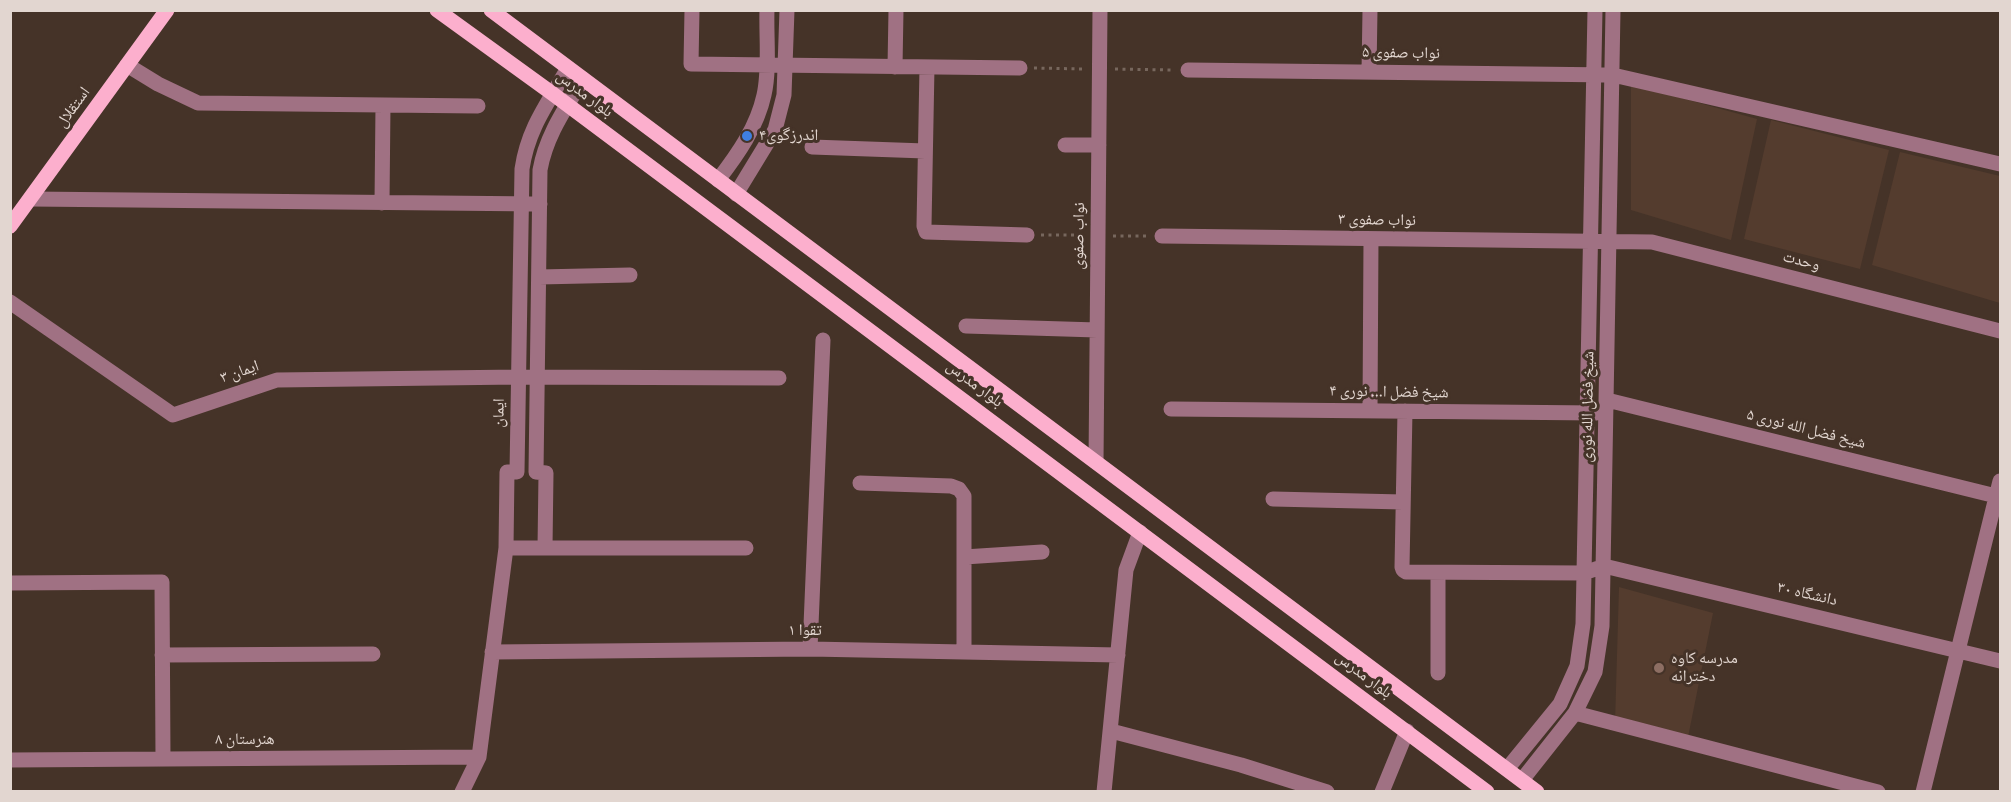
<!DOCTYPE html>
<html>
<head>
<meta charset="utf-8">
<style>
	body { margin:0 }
	#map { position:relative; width:2011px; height:802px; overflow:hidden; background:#453328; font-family:"Source Sans 3",sans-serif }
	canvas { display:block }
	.frame { position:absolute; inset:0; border:12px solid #e2d6d0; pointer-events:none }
</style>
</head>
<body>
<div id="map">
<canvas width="2011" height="802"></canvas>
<div class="frame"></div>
</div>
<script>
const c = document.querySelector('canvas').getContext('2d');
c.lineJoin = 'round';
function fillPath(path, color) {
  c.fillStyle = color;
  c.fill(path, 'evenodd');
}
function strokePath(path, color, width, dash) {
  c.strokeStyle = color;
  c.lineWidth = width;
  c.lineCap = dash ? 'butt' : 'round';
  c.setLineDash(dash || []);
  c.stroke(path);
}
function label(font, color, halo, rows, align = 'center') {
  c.font = font + ' "Source Sans 3","Noto Naskh Arabic",sans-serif';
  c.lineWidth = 6;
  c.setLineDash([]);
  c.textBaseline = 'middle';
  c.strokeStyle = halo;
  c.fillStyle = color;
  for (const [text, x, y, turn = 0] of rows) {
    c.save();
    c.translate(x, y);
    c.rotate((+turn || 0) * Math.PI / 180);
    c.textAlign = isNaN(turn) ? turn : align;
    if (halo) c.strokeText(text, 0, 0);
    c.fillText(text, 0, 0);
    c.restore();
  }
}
const built = new Path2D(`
	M 1631,84 L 1757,119 L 1731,240 L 1631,210 Z
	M 1771,120 L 1889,150 L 1860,269 L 1744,239 Z
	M 1900,152 L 2000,176 L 2000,303 L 1872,265 Z
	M 1619,587 L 1713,613 L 1687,742 L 1615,723 Z`);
const path = new Path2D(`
	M 1034,68 L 1084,69
	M 1115,69 L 1174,70
	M 1041,235 L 1083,235
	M 1113,236 L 1149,236`);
const minor = new Path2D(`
	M 692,10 L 691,64 L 1020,68
	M 127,65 L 158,84 L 198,103 L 478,106
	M 895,67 L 896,10
	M 927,67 L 924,226 L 926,232 L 1027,235
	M 1188,70 L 1613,75 L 2000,164
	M 1369,72 L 1370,10
	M 1065,145 L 1099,145
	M 812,147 L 925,151
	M 718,180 C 738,154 757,127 764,95 C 770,69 766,36 767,10
	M 736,194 L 775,130 L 784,95 L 787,10
	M 30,199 L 540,204
	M 382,203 L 383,105
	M 1162,236 L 1652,242 L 2000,331
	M 539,277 L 630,275
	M 10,302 L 173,415 L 277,380 L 519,377 L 779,378
	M 966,326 L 1097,330
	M 1607,400 L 2000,497
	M 1171,409 L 1597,413
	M 1370,411 L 1371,239
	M 1405,411 L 1402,567 L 1403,570 L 1406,572 L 1584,573 L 1604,566 L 2000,661
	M 1096,462 L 1100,10
	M 860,483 L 951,486 L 959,489 L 964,496 L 964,652
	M 1273,499 L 1403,502
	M 506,548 L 746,548
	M 545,548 L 546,473 L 536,472 L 540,170 C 546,136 565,109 583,79
	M 964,557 L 1042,552
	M 1438,573 L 1438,673
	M 10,583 L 162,582 L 163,759
	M 810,649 L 823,340
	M 492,652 L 810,649 L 1118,655
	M 162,655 L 373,654
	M 1575,713 L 1878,792
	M 1111,731 L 1241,765 L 1327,792
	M 10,760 L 479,757
	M 1507,769 L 1560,704 L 1577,666 L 1583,624 L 1595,10
	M 1522,780 L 1575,713 L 1595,672 L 1602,626 L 1613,10
	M 462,792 L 479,757 L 506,548 L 507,472 L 517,472 L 522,169 C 528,128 548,103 568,68
	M 1104,792 L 1126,570 L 1140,532
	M 1382,792 L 1407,731
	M 1923,792 L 2000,481`);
const major = new Path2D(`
	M 437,10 L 553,94 L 1487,792
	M 491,10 L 1537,792
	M 10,226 L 167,10`);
const markers = [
	[747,136,6,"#3f7fe0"],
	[1659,668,6,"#8d6e63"]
];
const streetNames = [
	["نواب صفوی ۵",1401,54,1],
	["بلوار مدرس",584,95,37],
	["استقلال",74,108,-54],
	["نواب صفوی ۳",1377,221,1],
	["نواب صفوی",1080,236,-89],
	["وحدت",1801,262,14],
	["ایمان ۳",240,373,-19],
	["بلوار مدرس",974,385,37],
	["شیخ فضل ا... نوری ۴",1389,393,1],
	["شیخ فضل الله نوری",1589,407,-89],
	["ایمان",500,413,-89],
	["شیخ فضل‌ الله نوری ۵",1806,430,14],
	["دانشگاه ۳۰",1807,595,13],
	["تقوا ۱",805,631],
	["بلوار مدرس",1363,676,37],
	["هنرستان ۸",245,740]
];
const poiNames = [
	["اندرزگوی۴",759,136],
	["مدرسه کاوه",1671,659],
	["دخترانه",1671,677]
];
fillPath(built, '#543c2e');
strokePath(path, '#77675d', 3, [3, 4.5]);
strokePath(minor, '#a07183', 15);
strokePath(major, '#fcafcd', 15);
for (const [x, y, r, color] of markers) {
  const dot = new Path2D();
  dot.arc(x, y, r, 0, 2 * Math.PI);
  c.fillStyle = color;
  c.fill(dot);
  strokePath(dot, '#453328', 2);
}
label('16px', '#e2d6d0', '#453328', streetNames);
label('16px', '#e2d6d0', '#453328', poiNames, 'left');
</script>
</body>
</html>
